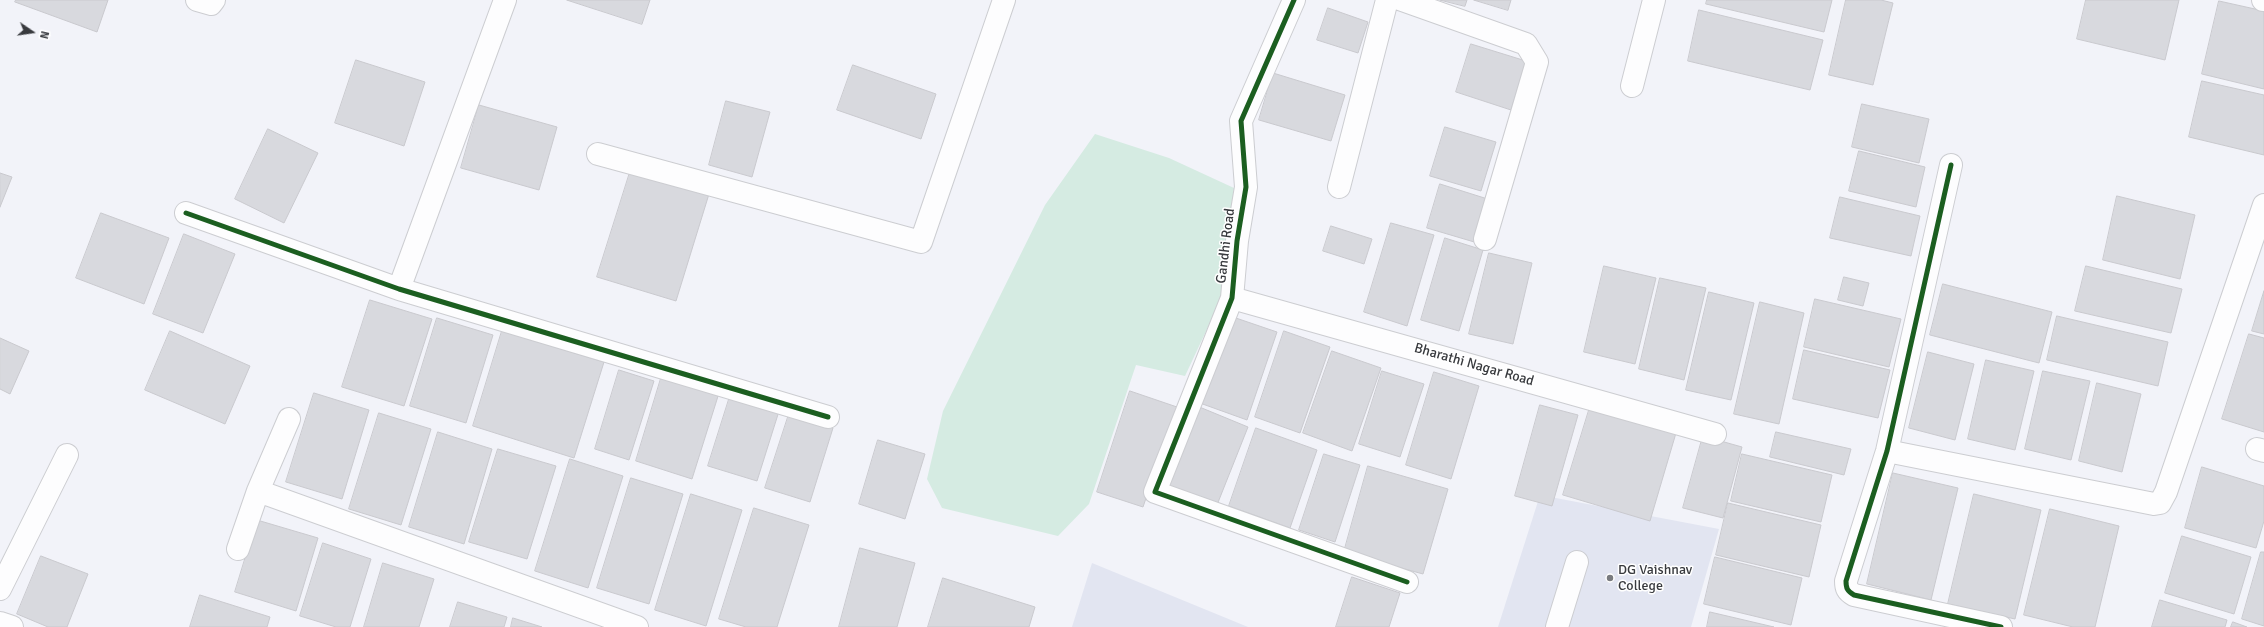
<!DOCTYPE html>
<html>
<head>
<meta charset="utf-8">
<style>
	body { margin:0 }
	#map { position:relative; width:2264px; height:627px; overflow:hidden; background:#f2f3f9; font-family:Signika,sans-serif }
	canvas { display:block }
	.north { position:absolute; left:12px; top:12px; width:40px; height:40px; -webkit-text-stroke:3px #fff; paint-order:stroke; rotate:103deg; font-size:11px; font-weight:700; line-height:16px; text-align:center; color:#383a3e }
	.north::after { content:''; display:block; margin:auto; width:14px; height:18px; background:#383a3e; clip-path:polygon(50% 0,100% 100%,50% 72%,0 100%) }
</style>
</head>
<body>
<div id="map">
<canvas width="2264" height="627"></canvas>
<div class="north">N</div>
</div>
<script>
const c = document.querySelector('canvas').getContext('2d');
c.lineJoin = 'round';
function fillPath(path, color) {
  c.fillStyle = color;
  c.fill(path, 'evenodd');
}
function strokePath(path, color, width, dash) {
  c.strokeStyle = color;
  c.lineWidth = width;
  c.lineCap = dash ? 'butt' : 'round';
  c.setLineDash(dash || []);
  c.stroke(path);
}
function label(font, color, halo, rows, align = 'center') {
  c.font = font + ' Signika,sans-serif';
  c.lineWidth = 3;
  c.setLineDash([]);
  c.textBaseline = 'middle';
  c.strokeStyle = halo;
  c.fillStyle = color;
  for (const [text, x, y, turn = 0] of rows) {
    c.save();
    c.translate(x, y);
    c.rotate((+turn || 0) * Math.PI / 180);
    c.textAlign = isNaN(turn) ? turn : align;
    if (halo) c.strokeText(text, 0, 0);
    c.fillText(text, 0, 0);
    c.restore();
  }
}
const built = new Path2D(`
	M 1540,495 L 1719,529 L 1691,627 L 1498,627 Z
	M 1092,563 L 1248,627 L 1072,627 Z`);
const green = new Path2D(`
	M 1095,134 L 1169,158 L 1234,188 L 1223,295 L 1185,376 L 1136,365 L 1089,504 L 1058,536 L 942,508 L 927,479 L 943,411 L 1045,205 Z`);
const building = new Path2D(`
	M 16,0 L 108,0 L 97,32 L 15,2 Z
	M 567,0 L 650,0 L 642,24 Z
	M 1440,0 L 1467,0 L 1465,6 Z
	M 1474,0 L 1511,0 L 1508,10 Z
	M 1707,0 L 1832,0 L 1824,32 L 1706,4 Z
	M 1846,0 L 1881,0 L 1893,3 L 1873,85 L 1829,75 Z
	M 2086,0 L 2179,0 L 2165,60 L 2077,39 Z
	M 2219,1 L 2264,11 L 2264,89 L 2202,74 Z
	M 1328,8 L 1368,22 L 1358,53 L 1317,40 Z
	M 1699,10 L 1823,40 L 1810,90 L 1688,61 Z
	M 1471,44 L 1526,61 L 1511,110 L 1456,92 Z
	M 356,60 L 425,82 L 404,146 L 335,123 Z
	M 853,65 L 936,94 L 921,139 L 837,110 Z
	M 1273,73 L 1345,95 L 1331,141 L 1259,120 Z
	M 2202,81 L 2264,95 L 2264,155 L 2189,137 Z
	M 726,101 L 770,112 L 752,177 L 709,165 Z
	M 1862,104 L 1929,119 L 1919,163 L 1852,147 Z
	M 479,105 L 557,127 L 539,190 L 461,168 Z
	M 1445,127 L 1496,142 L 1481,191 L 1430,176 Z
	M 268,129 L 318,153 L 284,223 L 235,199 Z
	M 1859,151 L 1925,167 L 1916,207 L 1849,191 Z
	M 631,169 L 709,194 L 676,301 L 597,277 Z
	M 0,173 L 12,177 L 0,207 Z
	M 1440,184 L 1494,201 L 1481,244 L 1427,228 Z
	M 2117,196 L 2195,215 L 2180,279 L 2103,260 Z
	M 1840,197 L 1920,216 L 1911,256 L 1830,238 Z
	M 101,213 L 169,238 L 144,304 L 76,278 Z
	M 1391,223 L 1434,235 L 1407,326 L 1364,312 Z
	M 1331,226 L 1372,239 L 1364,264 L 1323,251 Z
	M 184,234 L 235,254 L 203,333 L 153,314 Z
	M 1445,238 L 1483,250 L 1459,331 L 1421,320 Z
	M 1489,253 L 1532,263 L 1513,344 L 1469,334 Z
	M 1604,266 L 1656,278 L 1635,364 L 1584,352 Z
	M 2086,266 L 2182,289 L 2171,333 L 2075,311 Z
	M 1844,277 L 1869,283 L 1863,306 L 1838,300 Z
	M 1660,278 L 1706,288 L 1684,380 L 1639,369 Z
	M 1943,284 L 2052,312 L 2039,363 L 1930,335 Z
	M 2264,291 L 2264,334 L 2252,331 Z
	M 1709,292 L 1754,303 L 1731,400 L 1686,390 Z
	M 1815,299 L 1901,319 L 1889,367 L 1804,347 Z
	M 370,300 L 432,319 L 404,406 L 342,387 Z
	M 1760,302 L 1804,313 L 1779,424 L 1734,414 Z
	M 1227,315 L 1277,332 L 1247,420 L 1197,402 Z
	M 2057,316 L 2168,342 L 2158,386 L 2047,360 Z
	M 437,318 L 493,335 L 466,423 L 410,406 Z
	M 170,331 L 250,366 L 225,424 L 145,390 Z
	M 502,331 L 604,362 L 574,458 L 473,426 Z
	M 1284,331 L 1330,347 L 1300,433 L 1255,417 Z
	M 2249,334 L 2264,338 L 2264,432 L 2222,419 Z
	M 0,338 L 29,351 L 10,394 L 0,389 Z
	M 1804,350 L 1890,370 L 1878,418 L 1793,399 Z
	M 1332,351 L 1381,368 L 1352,451 L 1303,433 Z
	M 1928,352 L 1974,364 L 1955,440 L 1909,428 Z
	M 1986,360 L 2034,371 L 2015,450 L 1968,439 Z
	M 619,370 L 654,381 L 629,460 L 595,449 Z
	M 1382,371 L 1424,384 L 1400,457 L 1359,444 Z
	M 2043,371 L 2090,381 L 2071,460 L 2025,449 Z
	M 1434,372 L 1479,386 L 1451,479 L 1406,465 Z
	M 662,375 L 719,393 L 692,479 L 636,461 Z
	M 2097,383 L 2141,394 L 2122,472 L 2079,461 Z
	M 1130,391 L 1177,407 L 1143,507 L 1097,492 Z
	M 314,393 L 369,410 L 342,499 L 286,482 Z
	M 731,393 L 780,408 L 757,481 L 708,466 Z
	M 1540,405 L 1578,415 L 1552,506 L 1515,496 Z
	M 1197,406 L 1248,427 L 1215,510 L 1163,490 Z
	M 1590,407 L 1676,433 L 1650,521 L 1563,495 Z
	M 379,413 L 431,429 L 401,525 L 349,509 Z
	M 789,414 L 833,428 L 810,502 L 765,488 Z
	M 1256,428 L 1317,450 L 1290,528 L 1229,506 Z
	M 438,432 L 492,449 L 464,544 L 409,527 Z
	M 1776,432 L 1851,449 L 1844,475 L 1770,457 Z
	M 1703,436 L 1742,447 L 1723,518 L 1683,508 Z
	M 878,440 L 925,454 L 905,519 L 859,504 Z
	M 498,449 L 556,466 L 527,559 L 469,542 Z
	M 1324,454 L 1360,465 L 1335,542 L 1299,530 Z
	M 1742,454 L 1832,475 L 1821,522 L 1731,501 Z
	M 570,459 L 623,476 L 588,588 L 535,571 Z
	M 1368,466 L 1448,489 L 1423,574 L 1344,552 Z
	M 2202,467 L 2264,486 L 2264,521 L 2256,548 L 2185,528 Z
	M 1893,473 L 1958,488 L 1931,600 L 1867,584 Z
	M 631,478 L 683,494 L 649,604 L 597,588 Z
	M 691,494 L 742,510 L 706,626 L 655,610 Z
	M 1974,494 L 2041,510 L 2015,619 L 1948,604 Z
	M 1728,503 L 1821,525 L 1809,577 L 1716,555 Z
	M 754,508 L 809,525 L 777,627 L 746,627 L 719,619 Z
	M 2050,509 L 2119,526 L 2095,627 L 2073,627 L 2024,615 Z
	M 257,520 L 318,538 L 296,611 L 235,592 Z
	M 2182,536 L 2251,557 L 2234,614 L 2165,593 Z
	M 323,543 L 371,559 L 350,627 L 336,627 L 300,616 Z
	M 860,548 L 915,563 L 897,627 L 839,627 Z
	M 2261,552 L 2264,552 L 2264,626 L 2242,619 Z
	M 41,556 L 88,574 L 67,627 L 48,627 L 17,614 Z
	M 1715,557 L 1802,578 L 1791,625 L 1704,604 Z
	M 383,563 L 434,579 L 419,627 L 364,627 Z
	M 1352,577 L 1400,593 L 1389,627 L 1336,627 Z
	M 943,578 L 1035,607 L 1029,627 L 928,627 Z
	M 200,595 L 270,617 L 267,627 L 190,627 Z
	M 2160,600 L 2227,620 L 2225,627 L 2152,627 Z
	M 458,602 L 507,617 L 504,627 L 450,627 Z
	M 1710,612 L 1774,627 L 1707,627 Z
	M 513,618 L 542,627 L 511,627 Z
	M 2233,622 L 2247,627 L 2231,627 Z`);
const minor = new Path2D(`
	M 197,0 L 211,4 L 214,0
	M 1294,0 L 1241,121 L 1246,187 L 1237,241 L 1232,298 L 1155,492 L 1407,582
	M 1402,0 L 1526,44 L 1537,62 L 1485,239
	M 2263,0 L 2264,0
	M 1632,86 L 1654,0
	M 598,154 L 921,242 L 1004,0
	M 1951,165 L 1887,451 L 1846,581 C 1846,588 1847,591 1854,595 L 2001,627
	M 1339,187 L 1387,0
	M 186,213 L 399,289 L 828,417
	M 399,289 L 505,0
	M 1232,298 L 1715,434
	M 2257,449 L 2264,451
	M 1887,451 L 2154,504 L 2160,503 L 2166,492 L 2264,205
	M 258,491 L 637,627
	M 238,549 L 258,491 L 289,419
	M 0,589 L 67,455
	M 0,623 L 12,627
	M 1557,627 L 1577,562`);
const cycleway = new Path2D(`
	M 1294,0 L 1241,121 L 1246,187 L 1237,241 L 1232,298 L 1155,492 L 1407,582
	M 1951,165 L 1887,451 L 1846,581 C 1846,588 1847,591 1854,595 L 2001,627
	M 186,213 L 399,289 L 828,417`);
const markers = [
	[1610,578,4,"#797b7f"]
];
const streetNames = [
	["Gandhi Road",1226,246,-83],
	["Bharathi Nagar Road",1474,365,16]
];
const poiNames = [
	["DG Vaishnav",1618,570],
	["College",1618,586]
];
fillPath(built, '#e2e5f1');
fillPath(green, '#d5ebe2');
fillPath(building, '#d8d9de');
strokePath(building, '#c9c9ce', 1);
strokePath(minor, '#cccdd1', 24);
strokePath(minor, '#fdfdfe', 22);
strokePath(cycleway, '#1b5e20', 5);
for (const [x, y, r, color] of markers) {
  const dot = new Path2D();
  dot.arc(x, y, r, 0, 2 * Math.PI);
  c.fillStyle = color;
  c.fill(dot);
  strokePath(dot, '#fff', 1.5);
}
label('14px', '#383a3e', '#fff', streetNames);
label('14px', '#383a3e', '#fff', poiNames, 'left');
</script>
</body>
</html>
